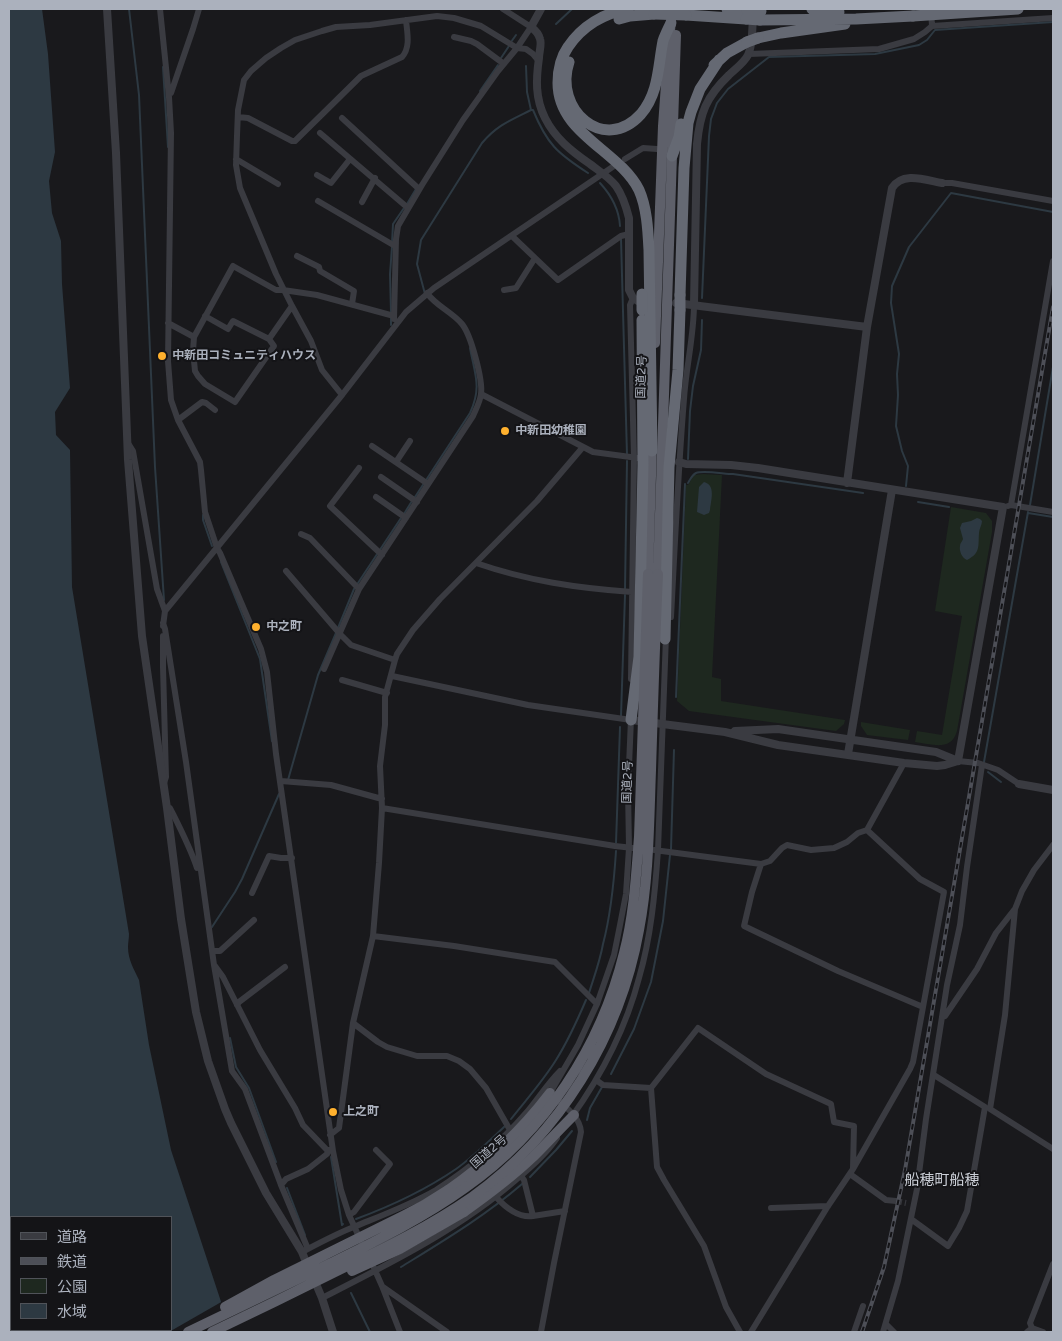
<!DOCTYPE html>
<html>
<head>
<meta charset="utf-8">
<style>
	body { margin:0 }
	#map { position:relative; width:1062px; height:1341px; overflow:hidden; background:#19191c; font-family:"Varela Round","Noto Sans JP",sans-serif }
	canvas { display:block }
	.frame { position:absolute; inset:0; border:10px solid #abb1bd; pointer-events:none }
	.legend { position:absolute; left:10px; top:1216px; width:162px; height:115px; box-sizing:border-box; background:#141417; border:1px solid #505359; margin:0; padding:6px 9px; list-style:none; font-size:15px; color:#abb1bd }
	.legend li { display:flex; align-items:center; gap:10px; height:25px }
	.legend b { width:25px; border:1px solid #505359 }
</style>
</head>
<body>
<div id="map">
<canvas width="1062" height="1341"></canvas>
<div class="frame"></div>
<ul class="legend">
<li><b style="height:6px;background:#3a3b41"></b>道路</li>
<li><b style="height:6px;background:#4d4f57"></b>鉄道</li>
<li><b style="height:14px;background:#1e281f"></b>公園</li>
<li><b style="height:14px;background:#2d3942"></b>水域</li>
</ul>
</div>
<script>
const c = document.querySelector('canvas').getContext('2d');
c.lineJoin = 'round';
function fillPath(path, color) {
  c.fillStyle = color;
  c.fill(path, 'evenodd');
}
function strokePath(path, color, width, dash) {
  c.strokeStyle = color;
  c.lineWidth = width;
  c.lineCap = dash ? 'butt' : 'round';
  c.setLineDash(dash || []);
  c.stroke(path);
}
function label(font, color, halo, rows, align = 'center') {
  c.font = font + ' "Varela Round","Noto Sans JP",sans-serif';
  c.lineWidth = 4;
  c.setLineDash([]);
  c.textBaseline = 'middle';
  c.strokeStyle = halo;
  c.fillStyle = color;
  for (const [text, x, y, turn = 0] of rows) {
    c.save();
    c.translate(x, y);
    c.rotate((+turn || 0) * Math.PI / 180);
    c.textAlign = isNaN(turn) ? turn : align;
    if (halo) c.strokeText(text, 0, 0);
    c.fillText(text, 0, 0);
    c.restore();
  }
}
const green = new Path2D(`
	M 703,474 L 722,475 L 712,677 L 721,679 L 721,701 L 845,720 L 844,724 L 836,731 L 689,711 L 677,701 L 686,485 L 688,485 L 694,475 Z
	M 951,507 L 986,513 L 992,521 L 992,532 L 957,731 C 951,752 932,744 915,742 L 917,731 L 942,735 L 962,616 L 935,611 Z
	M 861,722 L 910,730 L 908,740 L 867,735 L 861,726 Z`);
const water = new Path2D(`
	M 9,9 L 42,9 L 48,54 L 55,152 L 49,181 L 52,213 L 61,241 L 62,284 L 70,388 L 55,412 L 56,435 L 70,450 L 72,587 L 129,934 C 129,938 128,943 128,947 C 128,960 134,969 139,980 L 149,1045 L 171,1150 L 231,1332 L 9,1332 ZM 11,1217 L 171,1217 L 171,1330 L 11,1330 Z
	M 704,482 C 716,485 711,500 710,510 L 709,513 L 704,515 L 697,512 L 699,487 Z
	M 977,518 L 980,519 L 982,521 C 982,525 979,529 979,533 C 978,546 981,553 967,560 C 962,558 959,551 960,546 C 960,543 962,542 963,539 L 960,528 L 962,523 L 971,521 Z`);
const pier = new Path2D(`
	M 223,1301 L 233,1331 L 169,1332 Z`);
const stream = new Path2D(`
	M 129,9 L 139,95 L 155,467 L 164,600
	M 556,24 L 572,9
	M 511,42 L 516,35
	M 501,58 L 509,46
	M 163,67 L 168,147
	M 480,91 L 498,65
	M 531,110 L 533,110 C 547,144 557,153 588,173
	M 600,183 C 612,196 619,209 620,226
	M 407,204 L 416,189
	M 621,239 L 627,455
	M 392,243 L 393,224 L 404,208
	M 425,294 L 417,264 L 421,240 L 482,143 C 497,125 511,120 531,110 L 527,92 L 526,66
	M 702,298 L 709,136 L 711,119 L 717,103 L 728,89 L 769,57 L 875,54 L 919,45 L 927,40 L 935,30 L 1053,22
	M 391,312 L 390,274 L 392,247
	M 391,317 L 391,325
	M 688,459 L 690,411 L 693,386 L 701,350 L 702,320
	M 688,483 C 690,480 692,475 696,473 C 703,470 725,474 733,474 L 863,493
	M 906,486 L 908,466 L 902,451 L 896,426 L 898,395 L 897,374 L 899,354 L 891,303 L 892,286 L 909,247 L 951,193 L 1053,212
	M 415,497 L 470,413 C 482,387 475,375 470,348
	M 918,502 L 949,507
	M 1030,505 L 1053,367
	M 1028,513 L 1053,517
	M 404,514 L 412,501
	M 203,515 L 203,520 L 212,546
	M 221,562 L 260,659 L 272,741
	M 625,589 L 627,461
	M 338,628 L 354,589 L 401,518
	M 676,697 L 685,484
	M 621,716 L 625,595
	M 984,762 L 1028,512
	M 988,772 L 1001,782
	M 288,780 L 318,675 L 336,633
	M 616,843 L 620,727
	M 671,849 L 674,750
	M 212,927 L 235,892 L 242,879 L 279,794
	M 589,993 C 594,977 600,961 603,944 C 611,914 614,882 616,851
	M 230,1038 L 236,1067 L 249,1088 L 276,1162
	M 611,1074 L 634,1029 L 651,982 L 663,921 L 670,855
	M 511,1119 C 526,1100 543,1081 556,1060 C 568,1041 577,1021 586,1000
	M 587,1120 L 590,1108 L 602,1087
	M 331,1157 L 342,1225 L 343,1224
	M 530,1177 L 556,1150 L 572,1131
	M 287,1188 L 305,1235
	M 356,1219 C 391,1206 424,1191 456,1169 C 473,1157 489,1141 505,1126
	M 401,1267 C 443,1241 485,1216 522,1184
	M 351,1293 L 370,1332`);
const minorTunnel = new Path2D(`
	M 896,1201 L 906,1203`);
const minor = new Path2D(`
	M 160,9 L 169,97 L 171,133 L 168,361 L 171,400 L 178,420 L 200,462 L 201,470 L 205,512 L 217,548 L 220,553 L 261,649 L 267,672 L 276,754 L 333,1151 L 341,1190 L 349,1215 L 365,1250
	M 932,26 L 1053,18
	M 454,37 L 471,41 L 477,44 L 504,64
	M 749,54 L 879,49 L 914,39 L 925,32 L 932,26 L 931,9
	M 171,93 L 193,29 L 199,9
	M 238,117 L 248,118 L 292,141 L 295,141 L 361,76 L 402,57 C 411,47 407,32 406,20
	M 342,118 L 419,189
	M 320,133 L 408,208
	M 236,159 L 278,184
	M 625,159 L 643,148 L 657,149
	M 317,175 L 331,183 L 350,159
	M 942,183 L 952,183 L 1053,201
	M 318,201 L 395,246
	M 362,202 L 375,178
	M 512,236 L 558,280 L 621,236 L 629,234
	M 297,256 L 319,267 L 320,271 L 354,291 L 352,304
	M 504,290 L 516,288 L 535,258
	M 292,306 L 269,339 L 274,346 L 235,402 L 205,384 L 198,376 L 195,371 L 193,351 L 194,337 L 233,266 L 276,290 L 283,290 L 317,295 L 394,316
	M 205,316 L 228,329 L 233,321 L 269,339
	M 394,319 L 396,239 L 398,226 L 422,185 L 463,120 L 498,71 L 517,48 L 531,27 L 503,9
	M 168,323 L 194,337
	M 481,394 L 593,452 L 638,458
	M 342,395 L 322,370 L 311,341 L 292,306 L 276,274 L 240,188 L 236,165 L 237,136 L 238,110 L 244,80 L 251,71 L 266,58 L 281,48 L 295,40 L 322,31 L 336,27 L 370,25 L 437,16 L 454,18 L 481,26 L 517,48 L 526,49 L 533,54 L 538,60
	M 178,420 L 202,402 L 206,403 L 215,410
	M 128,443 L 133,451 L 157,589 L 165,611 L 163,626
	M 372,446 L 428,484
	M 396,462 L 410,441
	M 359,468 L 330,506 L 382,555
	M 381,477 L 417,502
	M 376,497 L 406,518
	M 1011,505 L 1053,261
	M 1008,506 L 1011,505 L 1053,512
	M 301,534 L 310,538 L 359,589
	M 476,563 C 528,581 577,588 632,592
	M 286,571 L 340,634 L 351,645 L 395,660
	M 165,611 L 342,395 L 406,312 L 434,288 L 614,166
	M 671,617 C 675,544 678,472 684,399 C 686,367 694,336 694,304
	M 163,623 L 165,629 L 186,762 L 214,965 L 232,1071 L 245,1089 L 281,1185 L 308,1249
	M 163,636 L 163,667 L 166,777 L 164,783
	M 324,669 L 359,589 L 473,416 C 476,409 480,402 481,394 C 483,380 471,335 462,324 C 452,312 436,306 427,293
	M 392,676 L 528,705 L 631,720
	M 631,679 L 634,458 L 630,305 L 633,298
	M 342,680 L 387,693
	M 958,761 L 978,763 L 998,770 L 1019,784
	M 281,781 L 331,785 L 382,799
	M 167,808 L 170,808 C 180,828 190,847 197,868
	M 382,808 L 615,846 L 642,849
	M 867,830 L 904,763
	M 1053,845 L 1034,870 L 1022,891 L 1015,909 L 1005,1015 L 990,1109 L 1053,1149
	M 654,850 L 761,864 L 770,861 L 782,848 L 787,845 L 811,850 L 834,848 L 847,842 L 858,833 L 867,830 L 920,879 L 944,892 L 913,1062 L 910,1069 L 853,1169 L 828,1206 L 751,1332
	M 761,864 L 752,892 L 744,926 L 838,971 L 923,1007
	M 252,893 L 269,856 L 281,858 L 292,858
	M 373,936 L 454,946 L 555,962 L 597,1004
	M 213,951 L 220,951 L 254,920
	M 215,966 L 223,977 L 260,1050 L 295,1108 L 303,1125 L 327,1150 L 333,1151
	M 237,1005 L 239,1002 L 285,967
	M 945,1016 L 977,969 L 996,933 L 1014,910
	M 353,1023 L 378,1042 L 387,1047 L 417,1056 L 447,1056 L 459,1061 L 470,1069 L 486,1088 L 510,1130
	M 596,1080 L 603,1085 L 651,1088 L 657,1167 L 664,1180 L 704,1246 L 726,1307 L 740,1332
	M 651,1088 L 698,1028 L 766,1074 L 831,1104 L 834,1122 L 854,1126 L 853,1168
	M 571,1118 C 601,1076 626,1028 639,978 C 651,937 655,893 658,850 L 666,636
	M 330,1135 L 339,1128 L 353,1023 L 373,936 L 379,863 L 382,808 L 380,766 L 385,725 L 385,697 L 395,660 L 397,654 L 413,630 L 440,599 L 537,501 L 583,447
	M 850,1174 L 886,1200 L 896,1201
	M 521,1176 L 524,1180 L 533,1216 L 565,1211
	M 281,1185 L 286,1179 L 308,1169 L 327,1154 L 328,1150
	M 496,1197 C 505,1207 519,1218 533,1216
	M 771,1208 L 828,1206
	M 349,1215 L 354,1212 L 390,1164 L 376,1150
	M 911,1219 L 948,1246 L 959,1228 L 967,1211 L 985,1107 L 934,1075
	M 304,1251 C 321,1242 338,1233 356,1226 C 383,1215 410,1205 436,1190 C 469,1169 501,1142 526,1113 C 538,1099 547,1084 560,1071
	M 370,1259 L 382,1286 L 400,1332
	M 383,1287 L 447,1332
	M 322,1298 C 389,1264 460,1229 517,1179 C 531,1167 546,1154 557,1138
	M 886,1324 L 894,1332
	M 1032,1328 L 1043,1332
	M 541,1332 L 554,1263 L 581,1132 C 580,1115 561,1104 550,1093 L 578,1045 L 597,1004 L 614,955 L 620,925 L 626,894 L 629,848 L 628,789 L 631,719
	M 854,1332 L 863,1306
	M 883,1332 L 898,1281 L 917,1189 L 926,1119 L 947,985 L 960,925 L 967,867 L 982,765
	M 1027,1332 L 1032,1328 L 1030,1323 L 1053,1264`);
const tertiary = new Path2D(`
	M 107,9 L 116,153 L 128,460 L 142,636 L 167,808 L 181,919 L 196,1012 L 208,1061 L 225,1109 L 231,1123 L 266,1193 L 302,1252 L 308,1267
	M 541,9 L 531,27 C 535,30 539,34 540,39 C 542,44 539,52 539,58 C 536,79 535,98 545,118 C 555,138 571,151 590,164 C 599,171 609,177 616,186 C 623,196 626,206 629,218 L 629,290 L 633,298 L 638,301 L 645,301
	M 676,303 L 867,327
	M 694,304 L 697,144 C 700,113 706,97 729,75 C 735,69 744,63 748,55 C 753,45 752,28 753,16
	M 679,462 L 686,464 L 731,465 L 758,468 L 1003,507 L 958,761
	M 847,483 L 867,327 L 892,188 C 903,171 925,180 942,183
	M 631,720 L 725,732 L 778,745 L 904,763 L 937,766 L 945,765 L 958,761
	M 735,731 L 778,729 L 936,752 L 958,761
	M 848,754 L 892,490
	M 1019,784 L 1053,790
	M 313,1277 L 322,1298 L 333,1332`);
const trunk = new Path2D(`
	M 655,343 L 663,126 L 669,42 L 672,9
	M 648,574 L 652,443
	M 658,574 L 676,35
	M 448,1190 C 487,1163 521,1131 550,1093
	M 464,1212 C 488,1195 512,1177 533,1157 C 547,1143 560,1129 574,1115`);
const motorway = new Path2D(`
	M 628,9 C 604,13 582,26 568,47 C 561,57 558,70 558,83 C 558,134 619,150 639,190 C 647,208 648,231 649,250 L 652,451
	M 727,9 L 747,10
	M 812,9 L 839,12
	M 686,15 L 746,19
	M 619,19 L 630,16 L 654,14
	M 760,20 L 856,19 L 913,16
	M 758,38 L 781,33 L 845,24
	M 569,62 C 553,109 604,155 641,114 C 659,93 658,66 663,41 C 665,35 668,29 671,23
	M 714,65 L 727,53 L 747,42
	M 672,156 L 679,137 L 681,124
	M 680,295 L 684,168 L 688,123 L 691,112 L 700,89 L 719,60
	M 665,639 L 669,467 L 678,370 L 680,310
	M 631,720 L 639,657 L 643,465 L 642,320`);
const rail = new Path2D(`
	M 862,1332 L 884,1267 L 905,1170 L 1053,307`);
const trunkBridge = new Path2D(`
	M 352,1271 L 400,1249 L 464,1212
	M 225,1307 L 274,1280 L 403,1216 L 424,1205 L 448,1190
	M 188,1332 C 234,1310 281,1287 327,1265 C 374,1242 422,1219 465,1188 C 545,1132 601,1047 624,953 C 634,915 636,876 639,837 L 648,574
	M 212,1332 C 254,1312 297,1291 339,1270 C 385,1248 430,1226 472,1197 C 560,1134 620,1036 639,930 C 649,878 649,823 651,770 C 653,704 655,639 658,574`);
const motorwayBridge = new Path2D(`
	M 747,10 L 761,11
	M 654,14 L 686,15
	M 913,16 L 1018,9
	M 746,19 L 760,20
	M 747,42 L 758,38
	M 642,294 L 642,310
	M 680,310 L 680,295`);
const markers = [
	[162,356,5,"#ffb12e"],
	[505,431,5,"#ffb12e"],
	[256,627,5,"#ffb12e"],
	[333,1112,5,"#ffb12e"]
];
const poiNames = [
	["中新田コミュニティハウス",172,356],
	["中新田幼稚園",515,431],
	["中之町",266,627],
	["上之町",343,1112]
];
const streetNames = [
	["国道2号",642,377,-88],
	["国道2号",628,782,-88],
	["国道2号",489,1152,-41]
];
const quarterNames = [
	["船穂町船穂",942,1181]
];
fillPath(green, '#1e281f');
fillPath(water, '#2d3942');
fillPath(pier, '#19191c');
strokePath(stream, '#2d3942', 2);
strokePath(minorTunnel, '#36373c', 6, [6, 3]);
strokePath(minor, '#3a3b41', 6);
strokePath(tertiary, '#3a3b41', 8);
strokePath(trunk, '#5e606a', 10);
strokePath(motorway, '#656973', 11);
strokePath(rail, '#4d4f57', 4);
strokePath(rail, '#141417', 2, [5.5]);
strokePath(trunkBridge, '#5e606a', 10);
strokePath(motorwayBridge, '#656973', 11);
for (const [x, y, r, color] of markers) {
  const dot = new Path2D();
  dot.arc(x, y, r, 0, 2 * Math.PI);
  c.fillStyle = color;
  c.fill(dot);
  strokePath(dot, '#141417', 2);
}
label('bold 12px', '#abb1bd', '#141417', poiNames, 'left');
label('12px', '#abb1bd', '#141417', streetNames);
label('15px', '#ccd0d8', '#141417', quarterNames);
</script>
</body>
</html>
